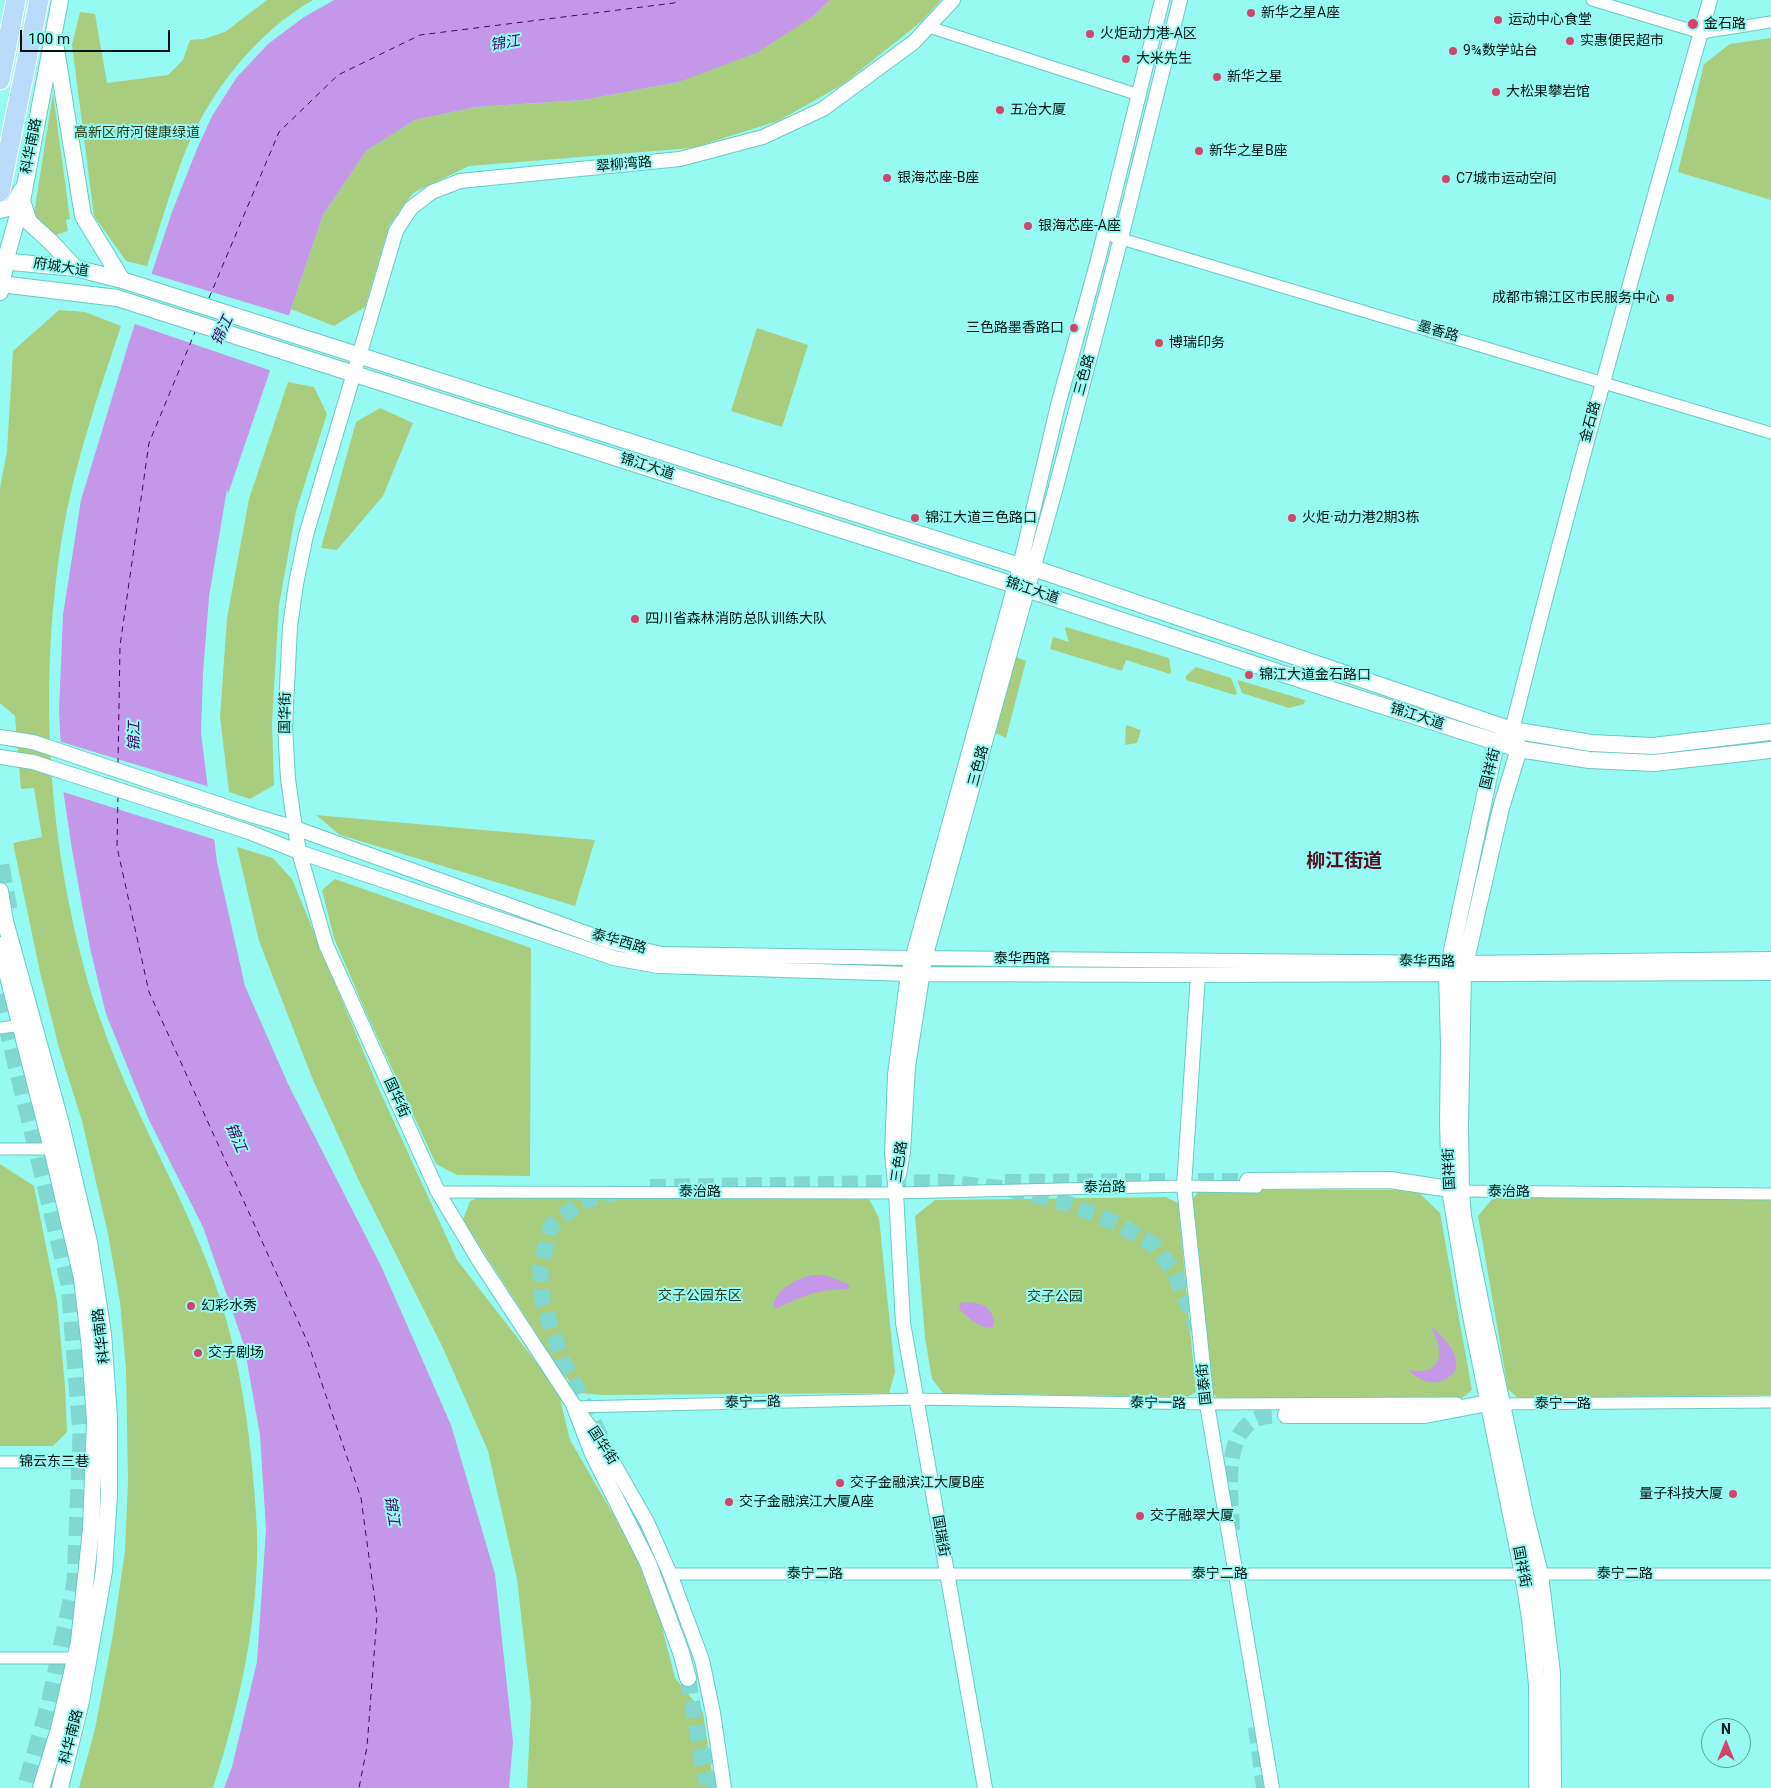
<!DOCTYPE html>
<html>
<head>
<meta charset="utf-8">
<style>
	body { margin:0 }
	#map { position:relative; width:1771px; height:1788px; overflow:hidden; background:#97faf2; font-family:Roboto,sans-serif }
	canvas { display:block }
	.north { position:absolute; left:1701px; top:1718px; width:50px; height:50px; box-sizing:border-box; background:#97faf2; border:1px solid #5b9e99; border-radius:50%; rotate:0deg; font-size:14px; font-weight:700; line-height:20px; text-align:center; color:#011413 }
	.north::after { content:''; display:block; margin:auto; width:18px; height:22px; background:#d3446a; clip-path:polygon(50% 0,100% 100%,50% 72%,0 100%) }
	.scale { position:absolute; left:20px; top:30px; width:150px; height:22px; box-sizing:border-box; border:2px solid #011413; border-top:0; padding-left:6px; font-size:15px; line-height:18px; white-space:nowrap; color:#011413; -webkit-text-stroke:4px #97faf2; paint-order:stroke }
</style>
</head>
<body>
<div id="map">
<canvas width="1771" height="1788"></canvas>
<div class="north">N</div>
<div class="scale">100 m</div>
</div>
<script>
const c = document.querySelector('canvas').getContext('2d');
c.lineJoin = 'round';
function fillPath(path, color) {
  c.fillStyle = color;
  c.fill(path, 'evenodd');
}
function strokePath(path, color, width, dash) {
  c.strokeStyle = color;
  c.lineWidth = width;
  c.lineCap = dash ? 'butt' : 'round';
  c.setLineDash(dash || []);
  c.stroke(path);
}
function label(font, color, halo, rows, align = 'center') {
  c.font = font + ' Roboto,"Noto Sans SC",sans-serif';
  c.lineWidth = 4;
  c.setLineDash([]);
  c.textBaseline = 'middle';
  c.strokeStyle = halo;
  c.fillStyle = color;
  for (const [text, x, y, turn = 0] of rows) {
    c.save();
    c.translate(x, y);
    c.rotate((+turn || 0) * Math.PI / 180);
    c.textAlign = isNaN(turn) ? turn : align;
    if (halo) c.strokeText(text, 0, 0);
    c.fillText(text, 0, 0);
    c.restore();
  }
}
const green = new Path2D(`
	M 267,0 L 313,0 C 257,32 211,90 186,150 C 171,187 160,228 147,266 L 126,261 L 94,216 L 72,45 L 80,12 L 95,14 L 107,83 L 168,75 L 183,60 L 190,40 L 204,39 L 225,32 Z
	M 830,0 L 941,0 L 922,21 L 842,85 L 778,121 L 692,148 L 469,166 L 413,193 L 389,226 L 365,307 L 334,326 L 291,309 L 323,215 L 366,151 L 415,120 L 476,107 L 583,100 L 679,82 L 811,18 Z
	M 1771,38 L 1771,200 L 1678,172 L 1704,64 L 1730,44 Z
	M 53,93 L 70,219 L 66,220 L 68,231 L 52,236 L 34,214 Z
	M 59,310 L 85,312 L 121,326 C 98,395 74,465 62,537 C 40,672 46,819 80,952 C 86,976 93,1001 102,1024 C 132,1110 180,1189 212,1275 C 235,1338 247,1407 253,1475 C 255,1502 258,1530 257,1558 C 255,1636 237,1714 213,1788 L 79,1788 L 95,1729 L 112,1640 L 125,1551 L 128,1481 L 126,1369 L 120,1302 L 108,1234 L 82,1121 L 59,1048 L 40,972 L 13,843 L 42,837 L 34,788 L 21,789 L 15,716 L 0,703 L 0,488 L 7,451 L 13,351 Z
	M 757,328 L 808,345 L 782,427 L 731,411 Z
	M 288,382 L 314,387 L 327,414 L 296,511 L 279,605 L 272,723 L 274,785 L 250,799 L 229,792 L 220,717 L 227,618 L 249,499 Z
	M 380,408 L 413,423 L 383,496 L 337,550 L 321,548 L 356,422 Z
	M 1066,627 L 1169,658 L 1171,671 L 1170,674 L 1126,660 L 1122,671 L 1050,649 L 1053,637 L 1069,642 L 1065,629 Z
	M 1016,657 L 1026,661 L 1006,738 L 996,733 Z
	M 1196,667 L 1231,678 L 1237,693 L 1235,695 L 1186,680 L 1186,676 Z
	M 1238,680 L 1305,700 L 1304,704 L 1289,708 L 1242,693 L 1238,682 Z
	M 1126,725 L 1141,730 L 1137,743 L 1125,745 Z
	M 316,815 L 595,840 L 575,906 L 340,835 Z
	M 237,847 L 273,858 L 292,879 L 378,1087 L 457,1260 L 558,1390 L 570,1440 L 649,1576 L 675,1678 L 703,1712 L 714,1788 L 527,1788 L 531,1702 L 517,1579 L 488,1451 L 443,1348 L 359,1181 L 313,1080 L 259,941 Z
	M 335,879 L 531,948 L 530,1176 L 457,1175 L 436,1164 L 364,1008 L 334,938 L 322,890 Z
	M 0,1164 L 34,1186 L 57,1301 L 65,1386 L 67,1432 L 53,1446 L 0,1446 Z
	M 1200,1190 L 1416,1190 L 1440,1213 L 1472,1390 L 1461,1399 L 1220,1402 L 1212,1391 L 1191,1201 Z
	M 480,1197 L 868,1197 L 879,1218 L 895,1372 L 889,1393 L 601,1395 L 581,1393 L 562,1373 L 463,1220 L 470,1201 Z
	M 1166,1197 L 1178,1203 L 1196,1392 L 1187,1397 L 943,1393 L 932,1379 L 925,1338 L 915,1216 L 935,1200 Z
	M 1494,1197 L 1771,1198 L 1771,1395 L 1518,1398 L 1508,1389 L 1478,1216 Z`);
const water = new Path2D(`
	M 334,0 L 830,0 L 811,18 L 756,53 L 679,82 L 583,100 L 476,107 L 415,120 L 366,151 L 323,215 L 228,494 L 227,489 L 209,597 L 203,673 L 201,733 L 217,862 L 245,986 L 289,1086 L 382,1268 L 451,1425 L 495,1574 L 513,1742 L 509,1788 L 224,1788 L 232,1767 L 257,1662 L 266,1529 L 260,1435 L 244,1345 L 203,1227 L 149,1120 L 106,1014 L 90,948 L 72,850 L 63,789 L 59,711 L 63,615 L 81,500 L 129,342 L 172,212 L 197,149 L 212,116 L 237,77 L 268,44 L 304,17 Z
	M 813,1275 L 824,1275 L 848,1284 L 850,1287 L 847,1289 C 822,1288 799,1297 777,1308 L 773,1307 C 776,1289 797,1278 813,1275 Z
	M 960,1303 C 973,1302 987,1302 992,1315 C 994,1320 995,1322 993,1327 C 982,1331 967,1316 959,1309 Z
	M 1430,1326 C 1442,1335 1459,1352 1456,1368 C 1456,1372 1452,1375 1449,1377 C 1435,1388 1420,1381 1408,1370 C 1415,1371 1426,1372 1432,1368 C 1446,1358 1437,1338 1430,1326 Z`);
const pier = new Path2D(`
	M 149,273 L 291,316 L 272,371 L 132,323 Z
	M 58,741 L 210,787 L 216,840 L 60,791 Z`);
const ferry = new Path2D(`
	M 209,298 L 279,132 L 338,75 L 420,35 L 674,3 L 680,0
	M 118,764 L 120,646 L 149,443 L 195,332
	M 118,796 L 117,847 L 149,992 L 308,1343 L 361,1498 L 377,1616 L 367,1747 L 359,1788`);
const secondaryTunnel = new Path2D(`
	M 1198,1181 L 1248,1181
	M 1005,1182 L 1171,1181
	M 650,1187 L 945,1182 L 1009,1189 L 1066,1203 L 1116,1223 L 1153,1244 L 1173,1270 L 1194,1318 L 1196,1329
	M 601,1437 L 563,1361 L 543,1304 L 540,1269 L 551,1226 L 582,1201 L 614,1193
	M 626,1494 L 679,1613
	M 1232,1530 C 1231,1497 1220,1429 1262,1417 C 1269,1415 1278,1416 1286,1415
	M 688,1678 L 702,1761 L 708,1784
	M 1256,1727 L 1264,1788
	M 712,1748 L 716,1788`);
const trunkTunnel = new Path2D(`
	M 0,865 L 8,909
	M 0,994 L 70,1284 L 82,1435 L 76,1582 L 50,1704 L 26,1788`);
const minor = new Path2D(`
	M 1592,0 L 1701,33 L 1771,22
	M 929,27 L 1139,95
	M 1105,234 L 1771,433
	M 0,1028 L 21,1025
	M 0,1149 L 52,1149
	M 1455,1190 L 1461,1191 L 1771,1194
	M 438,1192 L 896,1193 L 1184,1186 L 1257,1187
	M 1495,1404 L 1771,1402
	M 575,1407 L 915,1399 L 1207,1404 L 1457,1403
	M 0,1462 L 101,1462
	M 670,1574 L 1771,1574
	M 0,1658 L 75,1658`);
const tertiary = new Path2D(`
	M 1512,730 C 1573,485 1641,243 1710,0
	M 0,737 L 33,742 L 251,815 L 295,828 L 611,942 L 661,954 L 912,958 L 1465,963 L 1771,959
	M 0,757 L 33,762 L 249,832 L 299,852 L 614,958 L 658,966 L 908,974 L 1198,975 L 1771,973
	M 1198,975 L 1184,1186 L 1207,1404 L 1272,1788
	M 899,1175 L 903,1152 L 908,1067 L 925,958 L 1056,487 L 1121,238 L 1180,0
	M 724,1788 L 713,1713 L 702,1660 L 670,1574 L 647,1522 L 603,1445 L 575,1407 L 478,1259 L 438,1192 L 326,945 L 299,852 L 295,828 L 288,779 L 285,726 L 290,627 L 296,584 L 306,535 L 396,231 L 411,208 L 432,192 L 460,181 L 680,159 L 763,137 L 823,109 L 914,42 L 953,0
	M 985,1788 L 903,1323 L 896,1193 L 892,1153 L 895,1075 L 908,974 L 1020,566 L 1058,405 L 1098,260 L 1162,0`);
const secondary = new Path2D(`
	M 55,43 L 83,216 L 122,280
	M 22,201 L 29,222 L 52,243 L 75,268
	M 0,210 L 13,207 L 21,191
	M 0,261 L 75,268 L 122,280 L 1020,566 L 1033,568 L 1512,730 L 1591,743 L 1653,746 L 1771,732
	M 0,284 L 117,298 L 1014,585 L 1323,687 L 1519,749 L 1589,760 L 1654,763 L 1771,750
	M 0,292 L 8,251 L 22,201 L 60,0
	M 0,891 L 5,921 L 61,1124 L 89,1242 L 103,1334 L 109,1417 L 109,1495 L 104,1571 L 81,1701 L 60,1788
	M 0,945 L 52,1149 L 82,1278 L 90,1348 L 95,1421 L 91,1529 L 79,1642 L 59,1729 L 41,1788
	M 1248,1181 L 1390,1180 L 1450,1189
	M 575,1407 L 593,1454 L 648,1563 L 681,1652 L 688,1678
	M 1286,1415 L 1425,1415 L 1488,1403
	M 1537,1788 L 1537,1685 L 1530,1618 L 1523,1574 L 1469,1306 L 1450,1189 L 1448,1123 L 1449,1044 L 1447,974 L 1496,743 L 1512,730 L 1519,749 L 1501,808 L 1463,973 L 1460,1126 L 1461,1191 L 1463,1216 L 1481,1305 L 1526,1518 L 1540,1574 L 1552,1673 L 1553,1788`);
const trunk = new Path2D(`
	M 0,80 L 16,0
	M 0,192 L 39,0`);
const markers = [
	[1251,13,5,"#d3446a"],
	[1498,20,5,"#d3446a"],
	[1693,24,6,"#d3446a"],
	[1090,34,5,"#d3446a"],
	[1570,41,5,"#d3446a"],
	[1453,51,5,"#d3446a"],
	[1126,59,5,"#d3446a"],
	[1217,77,5,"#d3446a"],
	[1496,92,5,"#d3446a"],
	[1000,110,5,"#d3446a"],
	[1199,151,5,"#d3446a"],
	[887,178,5,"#d3446a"],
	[1446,179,5,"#d3446a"],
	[1028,226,5,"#d3446a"],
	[1670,298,5,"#d3446a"],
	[1074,328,5,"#d3446a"],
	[1159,343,5,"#d3446a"],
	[915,518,5,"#d3446a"],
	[1292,518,5,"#d3446a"],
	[635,619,5,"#d3446a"],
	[1249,675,5,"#d3446a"],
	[191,1306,5,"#d3446a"],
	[198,1353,5,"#d3446a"],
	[840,1483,5,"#d3446a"],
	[1733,1494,5,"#d3446a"],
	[729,1502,5,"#d3446a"],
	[1140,1516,5,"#d3446a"]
];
const poiNames = [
	["新华之星A座",1261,13],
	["运动中心食堂",1508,20],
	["金石路",1704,24],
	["火炬动力港-A区",1100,34],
	["实惠便民超市",1580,41],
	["9¾数学站台",1463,51],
	["大米先生",1136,59],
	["新华之星",1227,77],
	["大松果攀岩馆",1506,92],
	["五冶大厦",1010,110],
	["新华之星B座",1209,151],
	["银海芯座-B座",897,178],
	["C7城市运动空间",1456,179],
	["银海芯座-A座",1038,226],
	["成都市锦江区市民服务中心",1660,298,"right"],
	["三色路墨香路口",1064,328,"right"],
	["博瑞印务",1169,343],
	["锦江大道三色路口",925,518],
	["火炬·动力港2期3栋",1302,518],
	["四川省森林消防总队训练大队",645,619],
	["锦江大道金石路口",1259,675],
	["幻彩水秀",201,1306],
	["交子剧场",208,1353],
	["交子金融滨江大厦B座",850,1483],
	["量子科技大厦",1723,1494,"right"],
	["交子金融滨江大厦A座",739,1502],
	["交子融翠大厦",1150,1516]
];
const parkNames = [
	["高新区府河健康绿道",137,133],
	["交子公园东区",700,1296],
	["交子公园",1055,1297]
];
const streetNames = [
	["科华南路",32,146,-79],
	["翠柳湾路",624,165,-5],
	["府城大道",61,268,9],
	["墨香路",1438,332,16],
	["三色路",1085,375,-75],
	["金石路",1591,422,-75],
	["锦江大道",647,467,18],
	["锦江大道",1032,591,19],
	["国华街",286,713,-89],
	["锦江大道",1417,717,18],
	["三色路",979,766,-75],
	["国祥街",1491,769,-76],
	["泰华西路",619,942,16],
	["泰华西路",1022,959],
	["泰华西路",1427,962,1],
	["国华街",396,1098,66],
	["三色路",900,1162,-82],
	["国祥街",1450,1169,-93],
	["泰治路",1105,1188,-1],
	["泰治路",700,1192],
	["泰治路",1509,1192],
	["科华南路",102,1336,-97],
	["国泰街",1205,1384,-96],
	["泰宁一路",753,1403,-1],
	["泰宁一路",1158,1404,1],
	["泰宁一路",1563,1404],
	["国华街",602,1446,57],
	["锦云东三巷",54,1462],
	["国瑞街",940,1536,80],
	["国祥街",1521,1567,79],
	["泰宁二路",815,1574],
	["泰宁二路",1220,1574],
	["泰宁二路",1625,1574],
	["科华南路",72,1737,-76]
];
const waterNames = [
	["锦江",505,44,-10],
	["锦江",223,331,-65],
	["锦江",135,736,-90],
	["锦江",235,1138,66],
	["锦江",391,1511,81]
];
const districtNames = [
	["柳江街道",1344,862]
];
fillPath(green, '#a9cd7e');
fillPath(water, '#c497e9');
fillPath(pier, '#97faf2');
strokePath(ferry, '#450268', 1, [6, 5]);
strokePath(secondaryTunnel, '#80d8d1', 16, [16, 8]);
strokePath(trunkTunnel, '#80d8d1', 19, [19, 9]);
strokePath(minor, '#67cac3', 13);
strokePath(tertiary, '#67cac3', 16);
strokePath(secondary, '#67cac3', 18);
strokePath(trunk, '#fff', 21);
strokePath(minor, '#fff', 11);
strokePath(tertiary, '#fff', 14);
strokePath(secondary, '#fff', 16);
strokePath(trunk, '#badafa', 19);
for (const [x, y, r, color] of markers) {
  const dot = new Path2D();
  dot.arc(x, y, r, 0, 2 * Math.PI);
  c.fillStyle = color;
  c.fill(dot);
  strokePath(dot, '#97faf2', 2);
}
label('14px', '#011413', '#97faf2', poiNames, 'left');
label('14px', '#2b3a16', '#97faf2', parkNames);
label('14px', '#011413', '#97faf2', streetNames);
label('italic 15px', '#450268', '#97faf2', waterNames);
label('bold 19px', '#530f23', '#97faf2', districtNames);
</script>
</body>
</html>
